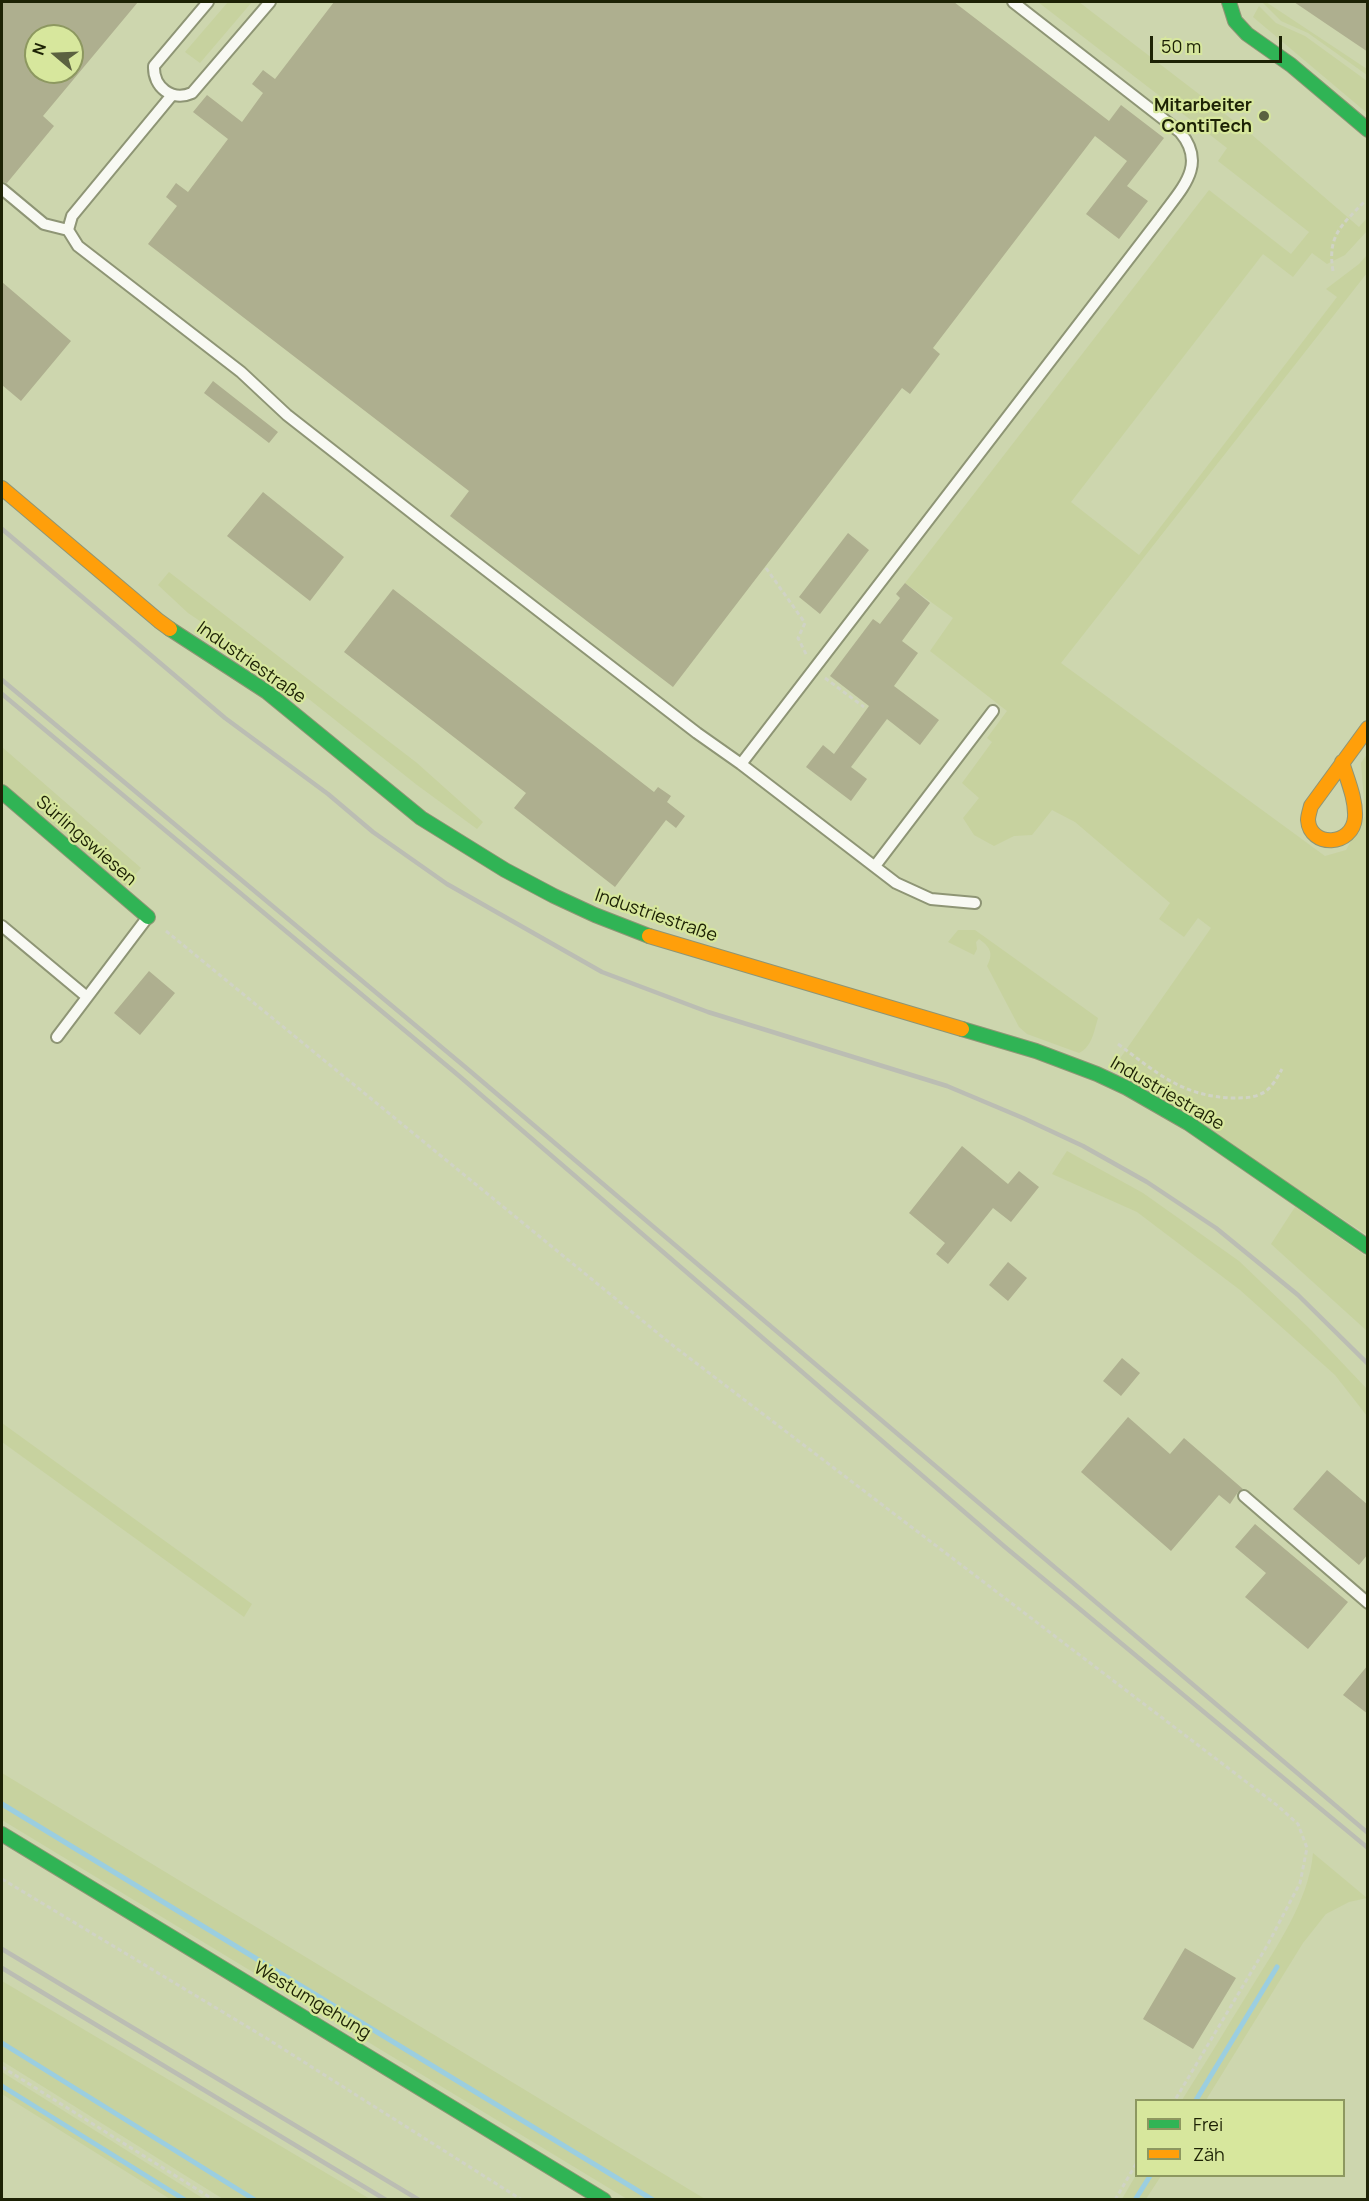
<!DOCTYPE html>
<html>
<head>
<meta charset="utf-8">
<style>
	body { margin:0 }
	#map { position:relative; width:1369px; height:2201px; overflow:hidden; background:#cdd6ae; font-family:Manrope,sans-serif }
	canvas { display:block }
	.frame { position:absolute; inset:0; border:3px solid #1d2205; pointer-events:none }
	.legend { position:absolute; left:1135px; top:2099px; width:210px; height:78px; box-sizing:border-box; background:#d7e79d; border:2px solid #8d9860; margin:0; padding:8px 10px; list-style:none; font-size:18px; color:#1d2205 }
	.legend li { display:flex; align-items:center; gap:12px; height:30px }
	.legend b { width:30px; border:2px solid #8d9860 }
	.north { position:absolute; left:24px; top:24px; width:60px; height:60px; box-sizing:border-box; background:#d7e79d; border:2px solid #8d9860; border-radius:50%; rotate:289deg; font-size:16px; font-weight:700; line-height:24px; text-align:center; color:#1d2205 }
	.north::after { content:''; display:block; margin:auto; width:21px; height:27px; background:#5b6140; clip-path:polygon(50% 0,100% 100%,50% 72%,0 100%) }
	.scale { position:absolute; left:1150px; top:36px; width:132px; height:27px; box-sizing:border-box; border:3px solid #1d2205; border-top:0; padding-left:8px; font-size:18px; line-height:21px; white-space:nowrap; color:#1d2205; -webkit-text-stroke:4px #d7e79d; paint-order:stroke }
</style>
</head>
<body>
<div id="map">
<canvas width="1369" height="2201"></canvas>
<div class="frame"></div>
<ul class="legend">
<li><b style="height:8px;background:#30b455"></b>Frei</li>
<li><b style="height:8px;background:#ff9f0a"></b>Zäh</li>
</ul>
<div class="north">N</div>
<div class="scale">50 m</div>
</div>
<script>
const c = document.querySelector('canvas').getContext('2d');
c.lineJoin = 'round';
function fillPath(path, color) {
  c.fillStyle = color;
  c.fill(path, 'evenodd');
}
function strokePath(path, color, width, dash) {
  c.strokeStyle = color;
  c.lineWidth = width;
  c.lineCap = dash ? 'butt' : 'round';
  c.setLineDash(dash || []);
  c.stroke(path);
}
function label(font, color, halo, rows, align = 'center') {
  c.font = font + ' Manrope,sans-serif';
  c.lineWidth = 4.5;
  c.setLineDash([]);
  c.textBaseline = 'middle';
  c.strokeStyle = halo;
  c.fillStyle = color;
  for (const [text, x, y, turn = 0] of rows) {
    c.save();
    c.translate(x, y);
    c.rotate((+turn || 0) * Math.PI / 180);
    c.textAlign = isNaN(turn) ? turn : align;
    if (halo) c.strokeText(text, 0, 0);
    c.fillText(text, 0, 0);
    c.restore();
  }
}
const green = new Path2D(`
	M 228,2 L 252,2 L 200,63 L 185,52 Z
	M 1038,2 L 1079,2 L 1251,134 L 1359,227 L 1367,218 L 1367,231 L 1345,255 L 1327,264 L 1312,253 L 1293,277 L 1263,254 L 1071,502 L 1139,555 L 1337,297 L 1326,289 L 1359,264 L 1367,255 L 1367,273 L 1061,663 L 1325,856 L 1346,850 L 1365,816 L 1361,763 L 1367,754 L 1367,1235 L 1121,1072 L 1119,1063 L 1121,1057 L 1211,928 L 1198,918 L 1184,937 L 1159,919 L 1170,903 L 1075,822 L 1052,810 L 1032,835 L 1014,836 L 994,846 L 974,835 L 963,818 L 979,798 L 962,783 L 992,742 L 987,738 L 1007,711 L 930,651 L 953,618 L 905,583 L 1209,190 L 1291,254 L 1309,232 L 1218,161 L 1227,148 Z
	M 1262,2 L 1266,2 L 1367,69 L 1367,75 L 1308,33 L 1281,21 Z
	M 1259,6 L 1276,23 L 1305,36 L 1367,81 L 1367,113 L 1253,17 Z
	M 169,572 L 417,763 L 483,822 L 477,829 L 417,785 L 271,669 L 188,613 L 158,585 Z
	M 2,747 L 141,868 L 124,888 L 2,784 Z
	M 958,930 L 975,930 L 1098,1018 C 1094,1031 1092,1047 1079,1053 L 1027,1034 L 1019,1027 L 987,966 C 994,953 990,947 979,939 L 976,942 L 977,949 L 974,955 L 948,942 Z
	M 1067,1151 L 1143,1193 L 1239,1261 L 1311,1330 L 1367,1389 L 1367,1416 L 1335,1375 L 1240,1290 L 1137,1212 L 1052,1174 Z
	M 1295,1207 L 1367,1257 L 1367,1331 L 1271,1244 Z
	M 2,1423 L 252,1604 L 244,1617 L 2,1442 Z
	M 2,1773 L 705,2199 L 627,2199 L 2,1820 Z
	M 1313,1853 L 1367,1898 L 1349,1902 L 1326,1914 L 1303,1943 L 1206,2100 L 1182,2100 C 1205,2064 1227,2027 1250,1990 C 1275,1949 1309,1901 1313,1853 Z
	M 2,1981 L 370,2199 L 223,2199 L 2,2061 Z
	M 2,2072 L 204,2199 L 170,2199 L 2,2094 Z
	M 1136,2175 L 1161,2176 L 1146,2199 L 1122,2199 Z`);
const stream = new Path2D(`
	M 2,1804 L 653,2200
	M 2,2043 L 255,2200
	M 2,2086 L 185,2200
	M 1196,2100 L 1277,1967
	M 1135,2200 L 1150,2176`);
const building = new Path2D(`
	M 2,2 L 138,2 L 43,116 L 54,126 L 7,183 L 2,182 ZM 36,36 L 72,36 L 72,72 L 36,72 Z
	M 334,2 L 954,2 L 1109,121 L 1121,105 L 1164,138 L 1127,186 L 1148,201 L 1119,239 L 1086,214 L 1127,161 L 1095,136 L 933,348 L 940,354 L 910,394 L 902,388 L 673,687 L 450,516 L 469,491 L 148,244 L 177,206 L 166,197 L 176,183 L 188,192 L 228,139 L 193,112 L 207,95 L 242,122 L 263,93 L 252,84 L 263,70 L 275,79 Z
	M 1294,2 L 1368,2 L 1368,52 L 1325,23 Z
	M 2,282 L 71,341 L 21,401 L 2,385 Z
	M 213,381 L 278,432 L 269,443 L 204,393 Z
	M 263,492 L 344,557 L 310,601 L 227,536 Z
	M 848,533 L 869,550 L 820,614 L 799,597 Z
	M 905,583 L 930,603 L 902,641 L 918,653 L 894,686 L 939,720 L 920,745 L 887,719 L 851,767 L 867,779 L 851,801 L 806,767 L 823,745 L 834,754 L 869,706 L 830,676 L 873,619 L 880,624 L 900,598 L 896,594 Z
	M 393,589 L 654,792 L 658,787 L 671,796 L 667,802 L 685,816 L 676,828 L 666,820 L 615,887 L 514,808 L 526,793 L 344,652 Z
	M 149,971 L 175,993 L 140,1035 L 114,1013 Z
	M 962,1146 L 1008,1184 L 1019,1171 L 1039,1187 L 1011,1222 L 993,1208 L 948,1264 L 936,1254 L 945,1243 L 909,1213 Z
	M 1008,1262 L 1027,1278 L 1008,1301 L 989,1285 Z
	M 1122,1358 L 1140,1373 L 1121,1396 L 1103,1381 Z
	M 1128,1417 L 1170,1454 L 1184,1438 L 1243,1489 L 1238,1492 L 1230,1504 L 1219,1495 L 1171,1551 L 1081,1472 Z
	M 1327,1470 L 1368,1505 L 1368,1554 L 1359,1565 L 1293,1509 Z
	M 1255,1524 L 1348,1602 L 1308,1649 L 1245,1597 L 1266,1573 L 1235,1547 Z
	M 1368,1665 L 1368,1714 L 1343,1695 Z
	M 1185,1948 L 1236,1978 L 1193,2049 L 1143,2019 Z`);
const path = new Path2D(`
	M 1333,271 C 1327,235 1342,225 1365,201
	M 766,568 L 805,623 L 798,638 L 807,656
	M 825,678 L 864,707
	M 166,931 L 671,1344 L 1278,1806 L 1298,1824 L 1307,1848 L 1300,1883 L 1268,1944 L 1175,2100
	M 1118,1044 C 1157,1073 1183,1097 1234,1098 C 1245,1098 1256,1098 1266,1091 C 1273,1086 1278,1076 1282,1069
	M 2,1879 L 266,2038 L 522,2200
	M 2,2067 L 214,2200
	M 1115,2200 L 1136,2164`);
const lane = new Path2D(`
	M 208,2 L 154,66 C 153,87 172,102 192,93 L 270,2
	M 172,95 L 72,216 L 68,230 L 78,246 L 241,372 L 287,415 L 434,530 L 697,733 L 741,764 L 896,883 L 931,899 L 975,903
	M 2,189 L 44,224 L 68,230
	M 741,764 L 1161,217 C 1181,189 1208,165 1180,132 L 1013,2
	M 875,866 L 993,711
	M 2,926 L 87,997
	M 57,1037 L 147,918
	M 1244,1496 L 1368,1603`);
const fast = new Path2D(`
	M 1229,2 L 1235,21 L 1247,34 L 1291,65 L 1368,130
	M 170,629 L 267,692 L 421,818 L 505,870 L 554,896 L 595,915 L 649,936
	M 2,792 L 148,917
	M 962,1029 L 1036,1051 L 1097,1074 L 1127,1088 L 1188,1123 L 1368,1247
	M 2,1834 L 604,2200`);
const slow = new Path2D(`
	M 2,488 L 159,621 L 170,629
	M 1342,762 C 1347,779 1356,799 1355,817 C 1353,847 1310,848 1308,820 C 1308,816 1310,810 1311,806 L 1368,728
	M 649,936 L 962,1029`);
const rail = new Path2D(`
	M 2,529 L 225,718 L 328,794 L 373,832 L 447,884 L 602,972 L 708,1012 L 947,1086 L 1023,1118 L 1083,1146 L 1147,1182 L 1216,1228 L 1298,1295 L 1368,1364
	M 2,680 L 464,1066 L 1368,1833
	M 2,694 L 458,1075 L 1005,1547 L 1368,1848
	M 2,1949 L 419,2200
	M 2,1968 L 386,2200`);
const markers = [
	[1264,116,6,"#5b6140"]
];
const poiNames = [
	["Mitarbeiter",1252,106],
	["ContiTech",1252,127]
];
const streetNames = [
	["Industriestraße",251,663,35],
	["Sürlingswiesen",86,841,41],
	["Industriestraße",656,916,19],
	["Industriestraße",1167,1094,30],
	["Westumgehung",312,2001,31]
];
fillPath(green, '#c7d29f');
strokePath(stream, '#9bcee0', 5);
fillPath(building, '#aeaf8f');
strokePath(lane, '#8e9575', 14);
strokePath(fast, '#8e9575', 16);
strokePath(slow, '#8e9575', 16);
strokePath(path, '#d0d3c5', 3, [4.5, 3]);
strokePath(lane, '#f8f9f3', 10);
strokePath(fast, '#30b455', 14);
strokePath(slow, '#ff9f0a', 14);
strokePath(rail, '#bbbdb3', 4.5);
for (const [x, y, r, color] of markers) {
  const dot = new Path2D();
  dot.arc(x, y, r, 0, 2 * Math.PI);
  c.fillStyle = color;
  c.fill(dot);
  strokePath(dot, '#d7e79d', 2);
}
label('bold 18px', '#1d2205', '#d7e79d', poiNames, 'right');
label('18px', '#1d2205', '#d7e79d', streetNames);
</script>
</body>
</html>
